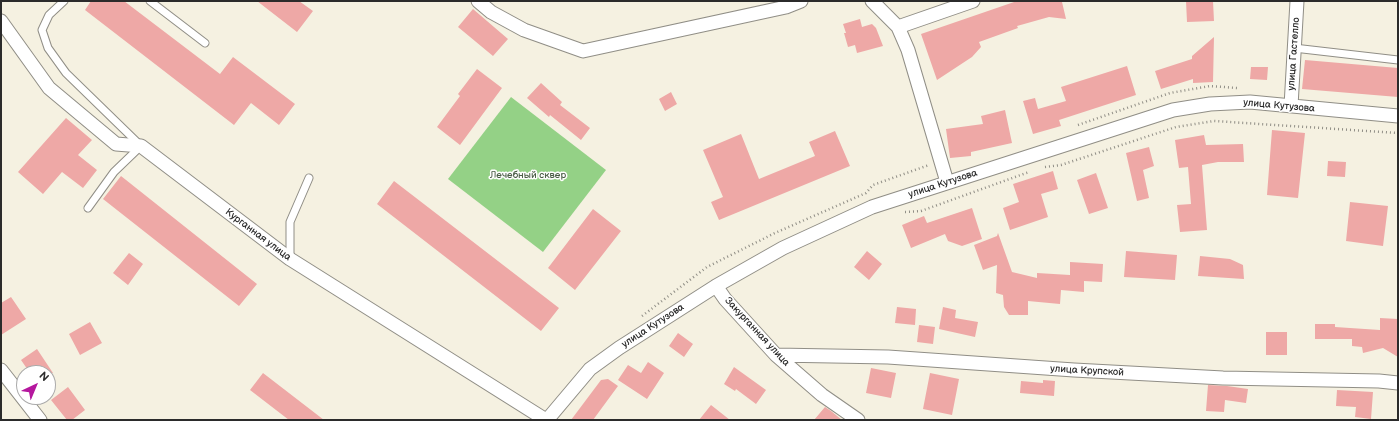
<!DOCTYPE html>
<html>
<head>
<meta charset="utf-8">
<style>
	body { margin:0 }
	#map { position:relative; width:1399px; height:421px; overflow:hidden; background:#f5f1e1; font-family:"Balsamiq Sans",sans-serif }
	canvas { display:block }
	.frame { position:absolute; inset:0; border:2px solid #2b2b2b; pointer-events:none }
	.north { position:absolute; left:16px; top:365px; width:40px; height:40px; box-sizing:border-box; background:#fff; border:1px solid #aaa; border-radius:50%; rotate:44deg; font-size:11px; font-weight:700; line-height:16px; text-align:center; color:#2b2b2b }
	.north::after { content:''; display:block; margin:auto; width:14px; height:18px; background:#b5179e; clip-path:polygon(50% 0,100% 100%,50% 72%,0 100%) }
</style>
</head>
<body>
<div id="map">
<canvas width="1399" height="421"></canvas>
<div class="frame"></div>
<div class="north">N</div>
</div>
<script>
const c = document.querySelector('canvas').getContext('2d');
c.lineJoin = 'round';
function fillPath(path, color) {
  c.fillStyle = color;
  c.fill(path, 'evenodd');
}
function strokePath(path, color, width, dash) {
  c.strokeStyle = color;
  c.lineWidth = width;
  c.lineCap = dash ? 'butt' : 'round';
  c.setLineDash(dash || []);
  c.stroke(path);
}
function label(font, color, halo, rows, align = 'center') {
  c.font = font + ' "Balsamiq Sans",sans-serif';
  c.lineWidth = 3;
  c.setLineDash([]);
  c.textBaseline = 'middle';
  c.strokeStyle = halo;
  c.fillStyle = color;
  for (const [text, x, y, turn = 0] of rows) {
    c.save();
    c.translate(x, y);
    c.rotate((+turn || 0) * Math.PI / 180);
    c.textAlign = isNaN(turn) ? turn : align;
    if (halo) c.strokeText(text, 0, 0);
    c.fillText(text, 0, 0);
    c.restore();
  }
}
const green = new Path2D(`
	M 511,97 L 606,170 L 543,252 L 448,179 Z`);
const building = new Path2D(`
	M 91,1 L 124,1 L 220,74 L 233,57 L 295,104 L 279,125 L 251,103 L 234,125 L 85,10 Z
	M 257,1 L 299,1 L 313,11 L 297,32 Z
	M 1017,1 L 1062,2 L 1066,19 L 1049,17 L 1017,26 L 1018,28 L 979,42 L 981,47 L 972,57 L 937,80 L 921,34 Z
	M 1186,1 L 1213,1 L 1214,21 L 1187,22 Z
	M 473,9 L 508,39 L 493,56 L 458,27 Z
	M 860,19 L 862,27 L 872,24 L 876,28 L 883,46 L 857,53 L 855,45 L 848,47 L 844,33 L 846,33 L 843,24 Z
	M 1214,37 L 1213,82 L 1193,83 L 1193,79 L 1161,89 L 1155,71 L 1192,59 L 1192,56 Z
	M 1305,60 L 1398,68 L 1398,97 L 1302,89 Z
	M 1127,66 L 1136,95 L 1059,120 L 1061,126 L 1033,134 L 1023,101 L 1035,98 L 1038,109 L 1066,101 L 1061,87 Z
	M 1251,67 L 1268,67 L 1267,80 L 1250,79 Z
	M 477,69 L 502,88 L 460,145 L 437,127 L 460,96 L 458,94 Z
	M 541,83 L 562,102 L 560,105 L 590,128 L 581,140 L 550,115 L 549,117 L 527,98 Z
	M 671,92 L 677,104 L 665,111 L 659,99 Z
	M 1005,110 L 1012,143 L 971,152 L 971,156 L 950,158 L 946,129 L 983,124 L 981,116 Z
	M 66,118 L 92,140 L 78,155 L 97,170 L 83,188 L 62,172 L 43,194 L 18,172 Z
	M 1272,130 L 1305,133 L 1298,198 L 1267,195 Z
	M 835,131 L 850,166 L 719,220 L 711,202 L 723,197 L 703,150 L 741,134 L 759,179 L 815,156 L 809,142 Z
	M 1204,135 L 1206,145 L 1243,144 L 1244,162 L 1218,162 L 1202,165 L 1207,230 L 1180,232 L 1177,205 L 1191,204 L 1188,167 L 1179,168 L 1175,140 Z
	M 1149,147 L 1154,166 L 1143,170 L 1149,198 L 1137,201 L 1126,153 Z
	M 1328,161 L 1346,162 L 1345,177 L 1327,176 Z
	M 1053,171 L 1058,189 L 1041,194 L 1048,217 L 1010,230 L 1003,208 L 1019,202 L 1013,184 Z
	M 1096,173 L 1108,208 L 1089,214 L 1077,180 Z
	M 121,176 L 257,284 L 239,306 L 103,199 Z
	M 394,181 L 559,308 L 541,331 L 377,204 Z
	M 1350,202 L 1388,206 L 1383,246 L 1346,241 Z
	M 972,208 L 982,239 L 962,246 L 948,241 L 945,234 L 911,248 L 902,225 L 924,216 L 927,223 Z
	M 593,209 L 621,231 L 575,290 L 548,268 Z
	M 998,233 L 1012,272 L 1037,278 L 1037,273 L 1070,275 L 1070,262 L 1103,264 L 1102,282 L 1084,281 L 1084,292 L 1061,290 L 1060,304 L 1028,301 L 1028,315 L 1009,315 L 1004,307 L 1003,295 L 996,293 L 997,265 L 983,270 L 974,245 L 997,236 Z
	M 867,251 L 882,264 L 869,280 L 854,267 Z
	M 1126,251 L 1177,255 L 1175,280 L 1124,277 Z
	M 129,253 L 143,264 L 128,285 L 113,273 Z
	M 1200,256 L 1230,259 L 1243,265 L 1244,279 L 1198,276 Z
	M 11,297 L 26,319 L 1,335 L 1,303 Z
	M 897,307 L 916,309 L 915,325 L 895,323 Z
	M 943,307 L 956,310 L 955,318 L 978,322 L 975,337 L 939,329 Z
	M 1380,318 L 1398,319 L 1398,357 L 1383,348 L 1363,353 L 1362,347 L 1352,346 L 1352,339 L 1315,339 L 1315,324 L 1335,324 L 1335,327 L 1380,330 Z
	M 90,322 L 102,343 L 80,355 L 69,334 Z
	M 919,325 L 935,327 L 933,344 L 917,342 Z
	M 1266,332 L 1287,332 L 1287,355 L 1266,355 Z
	M 678,333 L 693,344 L 684,357 L 669,346 Z
	M 37,349 L 53,373 L 30,373 L 21,360 Z
	M 648,362 L 664,373 L 647,399 L 618,380 L 628,365 L 641,373 Z
	M 734,367 L 766,390 L 756,404 L 736,389 L 735,391 L 724,384 Z
	M 871,368 L 896,373 L 891,398 L 866,393 Z
	M 263,373 L 324,420 L 289,420 L 250,390 Z
	M 930,373 L 959,379 L 952,415 L 923,409 Z
	M 608,379 L 618,386 L 593,420 L 571,420 L 601,380 Z
	M 1043,380 L 1055,381 L 1054,396 L 1020,393 L 1021,381 L 1043,383 Z
	M 1208,385 L 1227,386 L 1248,389 L 1246,403 L 1225,400 L 1224,412 L 1206,411 Z
	M 68,387 L 85,410 L 72,420 L 67,420 L 51,400 Z
	M 1337,390 L 1373,392 L 1371,419 L 1355,417 L 1356,407 L 1336,406 Z
	M 711,405 L 730,420 L 699,420 Z
	M 825,407 L 831,411 L 842,420 L 814,420 Z`);
const path = new Path2D(`
	M 1078,125 L 1170,93 L 1210,86 L 1237,88
	M 1045,167 L 1061,165 L 1176,127 L 1214,121 L 1398,133
	M 905,212 L 921,211 L 1029,172
	M 642,316 L 707,267 L 775,233 L 866,193 L 873,185 L 929,165`);
const service = new Path2D(`
	M 64,1 L 49,15 L 42,30 L 48,48 L 66,73 L 141,146 L 114,172 L 88,208
	M 150,1 L 205,43
	M 1294,48 L 1398,60
	M 290,259 L 290,222 L 309,178`);
const minor = new Path2D(`
	M 478,1 L 491,12 L 524,30 L 583,51 L 786,7 L 801,1
	M 872,1 L 898,27 L 908,50 L 947,182
	M 1,21 L 49,88 L 116,144 L 141,146 L 290,259 L 546,420
	M 898,27 L 973,1
	M 1291,106 L 1297,1
	M 716,286 L 725,299 L 776,355 L 822,395 L 858,420
	M 776,355 L 888,357 L 1074,370 L 1223,378 L 1379,381 L 1398,383
	M 1,370 L 40,420
	M 547,420 L 590,369 L 619,348 L 716,286 L 783,248 L 872,207 L 1173,110 L 1210,104 L 1250,102 L 1398,116`);
const streetNames = [
	["улица Гастелло",1294,54,-86],
	["улица Кутузова",1279,106,5],
	["улица Кутузова",943,184,-18],
	["Курганная улица",258,235,37],
	["улица Кутузова",653,326,-33],
	["Закурганная улица",757,332,47],
	["улица Крупской",1087,371,3]
];
const parkNames = [
	["Лечебный сквер",528,175]
];
fillPath(green, '#94d186');
fillPath(building, '#eea8a6');
strokePath(service, '#908e86', 9);
strokePath(minor, '#908e86', 15);
strokePath(path, '#908e86', 2.5, [1, 3]);
strokePath(service, '#fff', 7);
strokePath(minor, '#fff', 13);
label('10px', '#2b2b2b', '#fff', streetNames);
label('10px', '#4a5d46', '#fff', parkNames);
</script>
</body>
</html>
